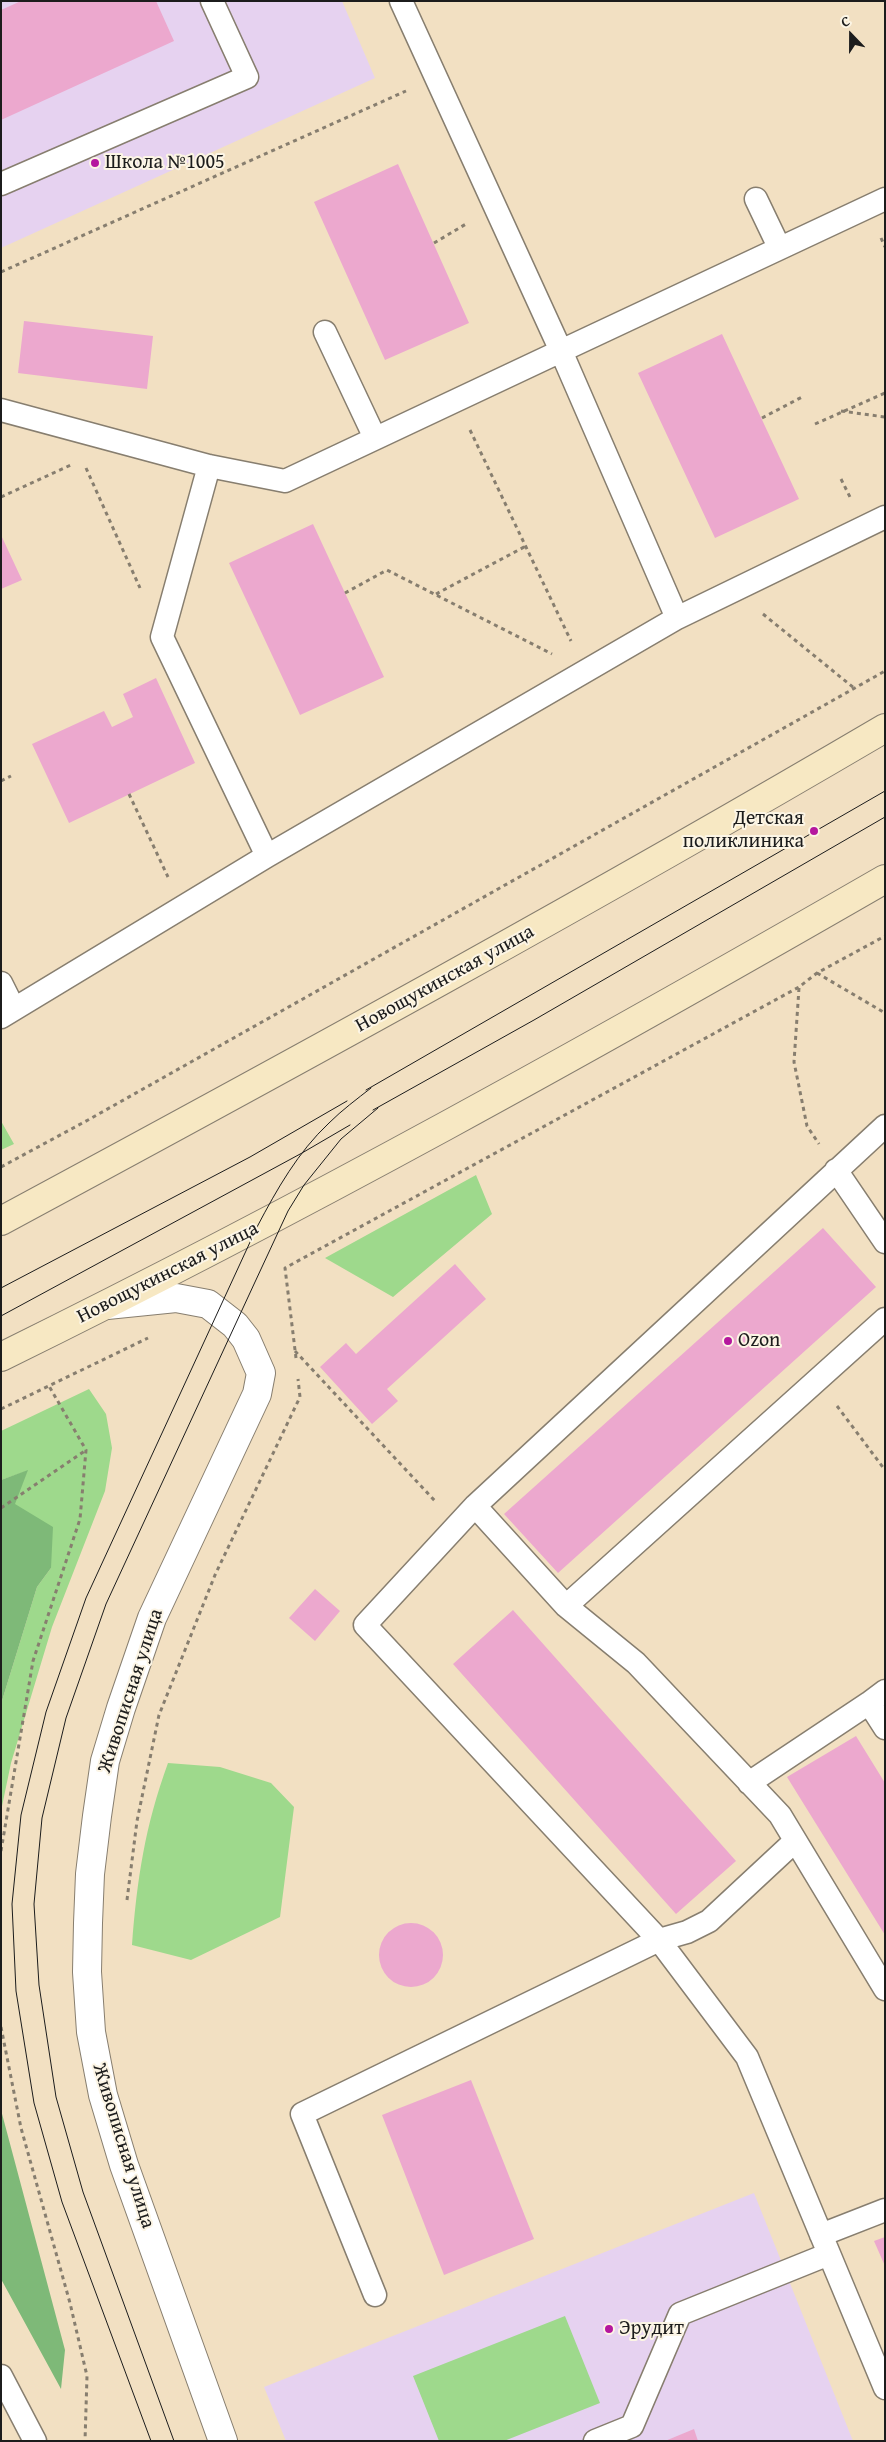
<!DOCTYPE html>
<html>
<head>
<meta charset="utf-8">
<style>
	body { margin:0 }
	#map { position:relative; width:886px; height:2442px; overflow:hidden; background:#f2e0c2; font-family:"Gentium Book Plus",serif }
	canvas { display:block }
	.frame { position:absolute; inset:0; border:2px solid #1c1c1c; pointer-events:none }
	.north { position:absolute; left:826px; top:10px; width:50px; height:50px; -webkit-text-stroke:4px #fcf5e5; paint-order:stroke; rotate:338deg; font-size:14px; font-weight:700; line-height:20px; text-align:center; color:#1c1c1c }
	.north::after { content:''; display:block; margin:auto; width:18px; height:22px; background:#1c1c1c; clip-path:polygon(50% 0,100% 100%,50% 72%,0 100%) }
</style>
</head>
<body>
<div id="map">
<canvas width="886" height="2442"></canvas>
<div class="frame"></div>
<div class="north">С</div>
</div>
<script>
const c = document.querySelector('canvas').getContext('2d');
c.lineJoin = 'round';
function fillPath(path, color) {
  c.fillStyle = color;
  c.fill(path, 'evenodd');
}
function strokePath(path, color, width, dash) {
  c.strokeStyle = color;
  c.lineWidth = width;
  c.lineCap = dash ? 'butt' : 'round';
  c.setLineDash(dash || []);
  c.stroke(path);
}
function label(font, color, halo, rows, align = 'center') {
  c.font = font + ' "Gentium Book Plus",serif';
  c.lineWidth = 4;
  c.setLineDash([]);
  c.textBaseline = 'middle';
  c.strokeStyle = halo;
  c.fillStyle = color;
  for (const [text, x, y, turn = 0] of rows) {
    c.save();
    c.translate(x, y);
    c.rotate((+turn || 0) * Math.PI / 180);
    c.textAlign = isNaN(turn) ? turn : align;
    if (halo) c.strokeText(text, 0, 0);
    c.fillText(text, 0, 0);
    c.restore();
  }
}
const built = new Path2D(`
	M 1,1 L 342,1 L 375,78 L 1,248 Z
	M 754,2193 L 853,2441 L 286,2441 L 264,2387 Z`);
const green = new Path2D(`
	M 1,1121 L 14,1144 L 1,1150 Z
	M 476,1175 L 492,1214 L 393,1297 L 325,1258 Z
	M 89,1389 L 106,1414 L 112,1448 L 105,1491 L 52,1627 L 11,1763 L 1,1811 L 1,1704 L 37,1587 L 51,1568 L 14,1504 L 27,1471 L 1,1480 L 1,1431 Z
	M 168,1763 L 220,1767 L 271,1783 L 294,1807 L 280,1917 L 191,1960 L 132,1945 C 137,1879 145,1826 168,1763 Z
	M 565,2316 L 600,2403 L 504,2441 L 439,2441 L 413,2376 Z`);
const forest = new Path2D(`
	M 28,1470 L 15,1504 L 53,1527 L 51,1568 L 37,1587 L 1,1704 L 1,1480 Z
	M 1,2110 L 65,2350 L 61,2389 L 1,2279 Z`);
const building = new Path2D(`
	M 21,1 L 156,1 L 174,41 L 1,120 L 1,10 Z
	M 398,164 L 469,323 L 385,360 L 314,202 Z
	M 24,321 L 153,336 L 147,389 L 18,373 Z
	M 722,334 L 799,499 L 715,538 L 638,373 Z
	M 313,524 L 384,677 L 300,715 L 229,563 Z
	M 1,535 L 22,580 L 1,589 Z
	M 156,678 L 195,763 L 69,823 L 32,744 L 104,711 L 112,727 L 133,717 L 123,694 Z
	M 823,1228 L 876,1287 L 558,1573 L 504,1514 Z
	M 455,1264 L 486,1299 L 387,1389 L 398,1401 L 372,1424 L 320,1367 L 346,1343 L 356,1354 Z
	M 315,1589 L 340,1611 L 315,1641 L 289,1618 Z
	M 513,1610 L 736,1861 L 676,1914 L 453,1664 Z
	M 856,1736 L 885,1783 L 885,1935 L 787,1777 Z
	M379 1955a32 32 0 1 1 64 0a32 32 0 1 1-64 0Z
	M 471,2080 L 534,2239 L 444,2275 L 382,2115 Z
	M 885,2237 L 885,2266 L 874,2241 Z
	M 694,2429 L 698,2441 L 665,2441 Z`);
const path = new Path2D(`
	M 881,238 L 885,247
	M 434,243 L 466,224
	M 1,272 L 406,91
	M 841,411 L 885,417
	M 762,418 L 802,397
	M 815,424 L 885,393
	M 470,430 L 571,641
	M 86,468 L 140,588
	M 841,479 L 850,497
	M 1,497 L 73,464
	M 345,593 L 387,570 L 552,654
	M 436,594 L 526,546
	M 763,614 L 854,688
	M 1,781 L 11,776
	M 129,794 L 168,877
	M 817,973 L 885,1013
	M 799,988 L 794,1062 L 807,1126 L 819,1144
	M 1,1167 L 88,1120 L 885,671
	M 295,1351 L 435,1501
	M 296,1358 L 285,1268 L 799,987 L 817,973 L 885,936
	M 837,1406 L 885,1470
	M 1,1409 L 148,1338
	M 1,1508 L 86,1450
	M 1,1851 L 33,1661 L 80,1519 L 86,1450 L 49,1386
	M 127,1900 L 137,1821 L 159,1715 L 215,1575 L 300,1397 L 298,1379
	M 1,2027 L 21,2128 L 70,2303 L 87,2376 L 85,2441`);
const service = new Path2D(`
	M 401,1 L 561,351 L 885,199
	M 1,184 L 247,77 L 212,1
	M 756,199 L 779,247
	M 325,332 L 375,438
	M 1,410 L 209,466 L 285,481 L 561,351 L 677,618
	M 209,466 L 162,637 L 267,856
	M 1,983 L 14,1009
	M 1,1017 L 267,856 L 677,618 L 885,517
	M 885,1126 L 475,1506 L 365,1625 L 659,1940 L 747,2057 L 885,2388
	M 836,1170 L 885,1242
	M 475,1506 L 566,1606 L 636,1663 L 780,1815 L 885,1989
	M 566,1606 L 885,1319
	M 885,1691 L 869,1703 L 885,1728
	M 749,1783 L 869,1703
	M 821,2235 L 885,2210
	M 375,2295 L 302,2114 L 659,1940 L 687,1932 L 709,1921 L 795,1841
	M 1,2376 L 35,2441
	M 595,2441 L 632,2426 L 680,2314 L 829,2254`);
const tertiary = new Path2D(`
	M 107,1305 L 176,1298 L 208,1304 L 235,1325 L 246,1339 L 261,1373 L 257,1394 L 152,1618 L 121,1708 L 105,1761 L 97,1816 L 90,1874 L 88,1923 L 87,1972 L 91,2032 L 103,2095 L 124,2165 L 223,2441`);
const secondary = new Path2D(`
	M 1,1221 C 298,1061 594,899 885,728
	M 1,1357 C 302,1209 595,1046 885,879`);
const tram = new Path2D(`
	M 366,1090 L 885,791
	M 373,1110 L 534,1020 L 885,817
	M 1,1288 L 250,1157 L 347,1101
	M 1,1316 L 302,1153 L 350,1125
	M 151,2441 L 62,2202 L 34,2103 L 16,1991 L 12,1904 L 21,1815 L 46,1712 L 86,1598 L 257,1227 C 277,1189 298,1152 329,1123 C 342,1110 357,1099 371,1088
	M 174,2441 L 83,2192 L 56,2097 L 39,1985 L 34,1904 L 42,1818 L 66,1718 L 106,1604 L 255,1282 L 288,1211 L 304,1185 L 341,1139 L 378,1108`);
const markers = [
	[95,163,5,"#b5179e"],
	[814,831,5,"#b5179e"],
	[728,1341,5,"#b5179e"],
	[609,2329,5,"#b5179e"]
];
const poiNames = [
	["Школа №1005",105,163],
	["Детская",804,819,"right"],
	["поликлиника",804,842,"right"],
	["Ozon",738,1341],
	["Эрудит",619,2329]
];
const streetNames = [
	["Новощукинская улица",445,979,-29],
	["Новощукинская улица",168,1273,-27],
	["Живописная улица",131,1691,-72],
	["Живописная улица",123,2146,73]
];
fillPath(built, '#e6d2f0');
fillPath(green, '#9ed98c');
fillPath(forest, '#7eb978');
fillPath(building, '#eca8ce');
strokePath(service, '#877e6f', 25);
strokePath(tertiary, '#877e6f', 30);
strokePath(secondary, '#877e6f', 30);
strokePath(path, '#877e6f', 3, [4, 4]);
strokePath(service, '#fff', 22);
strokePath(tertiary, '#fff', 28);
strokePath(secondary, '#f7e8c3', 28);
strokePath(tram, '#1c1c1c', 1);
for (const [x, y, r, color] of markers) {
  const dot = new Path2D();
  dot.arc(x, y, r, 0, 2 * Math.PI);
  c.fillStyle = color;
  c.fill(dot);
  strokePath(dot, '#fcf5e5', 2);
}
label('20px', '#1c1c1c', '#fcf5e5', poiNames, 'left');
label('20px', '#1c1c1c', '#fcf5e5', streetNames);
</script>
</body>
</html>
